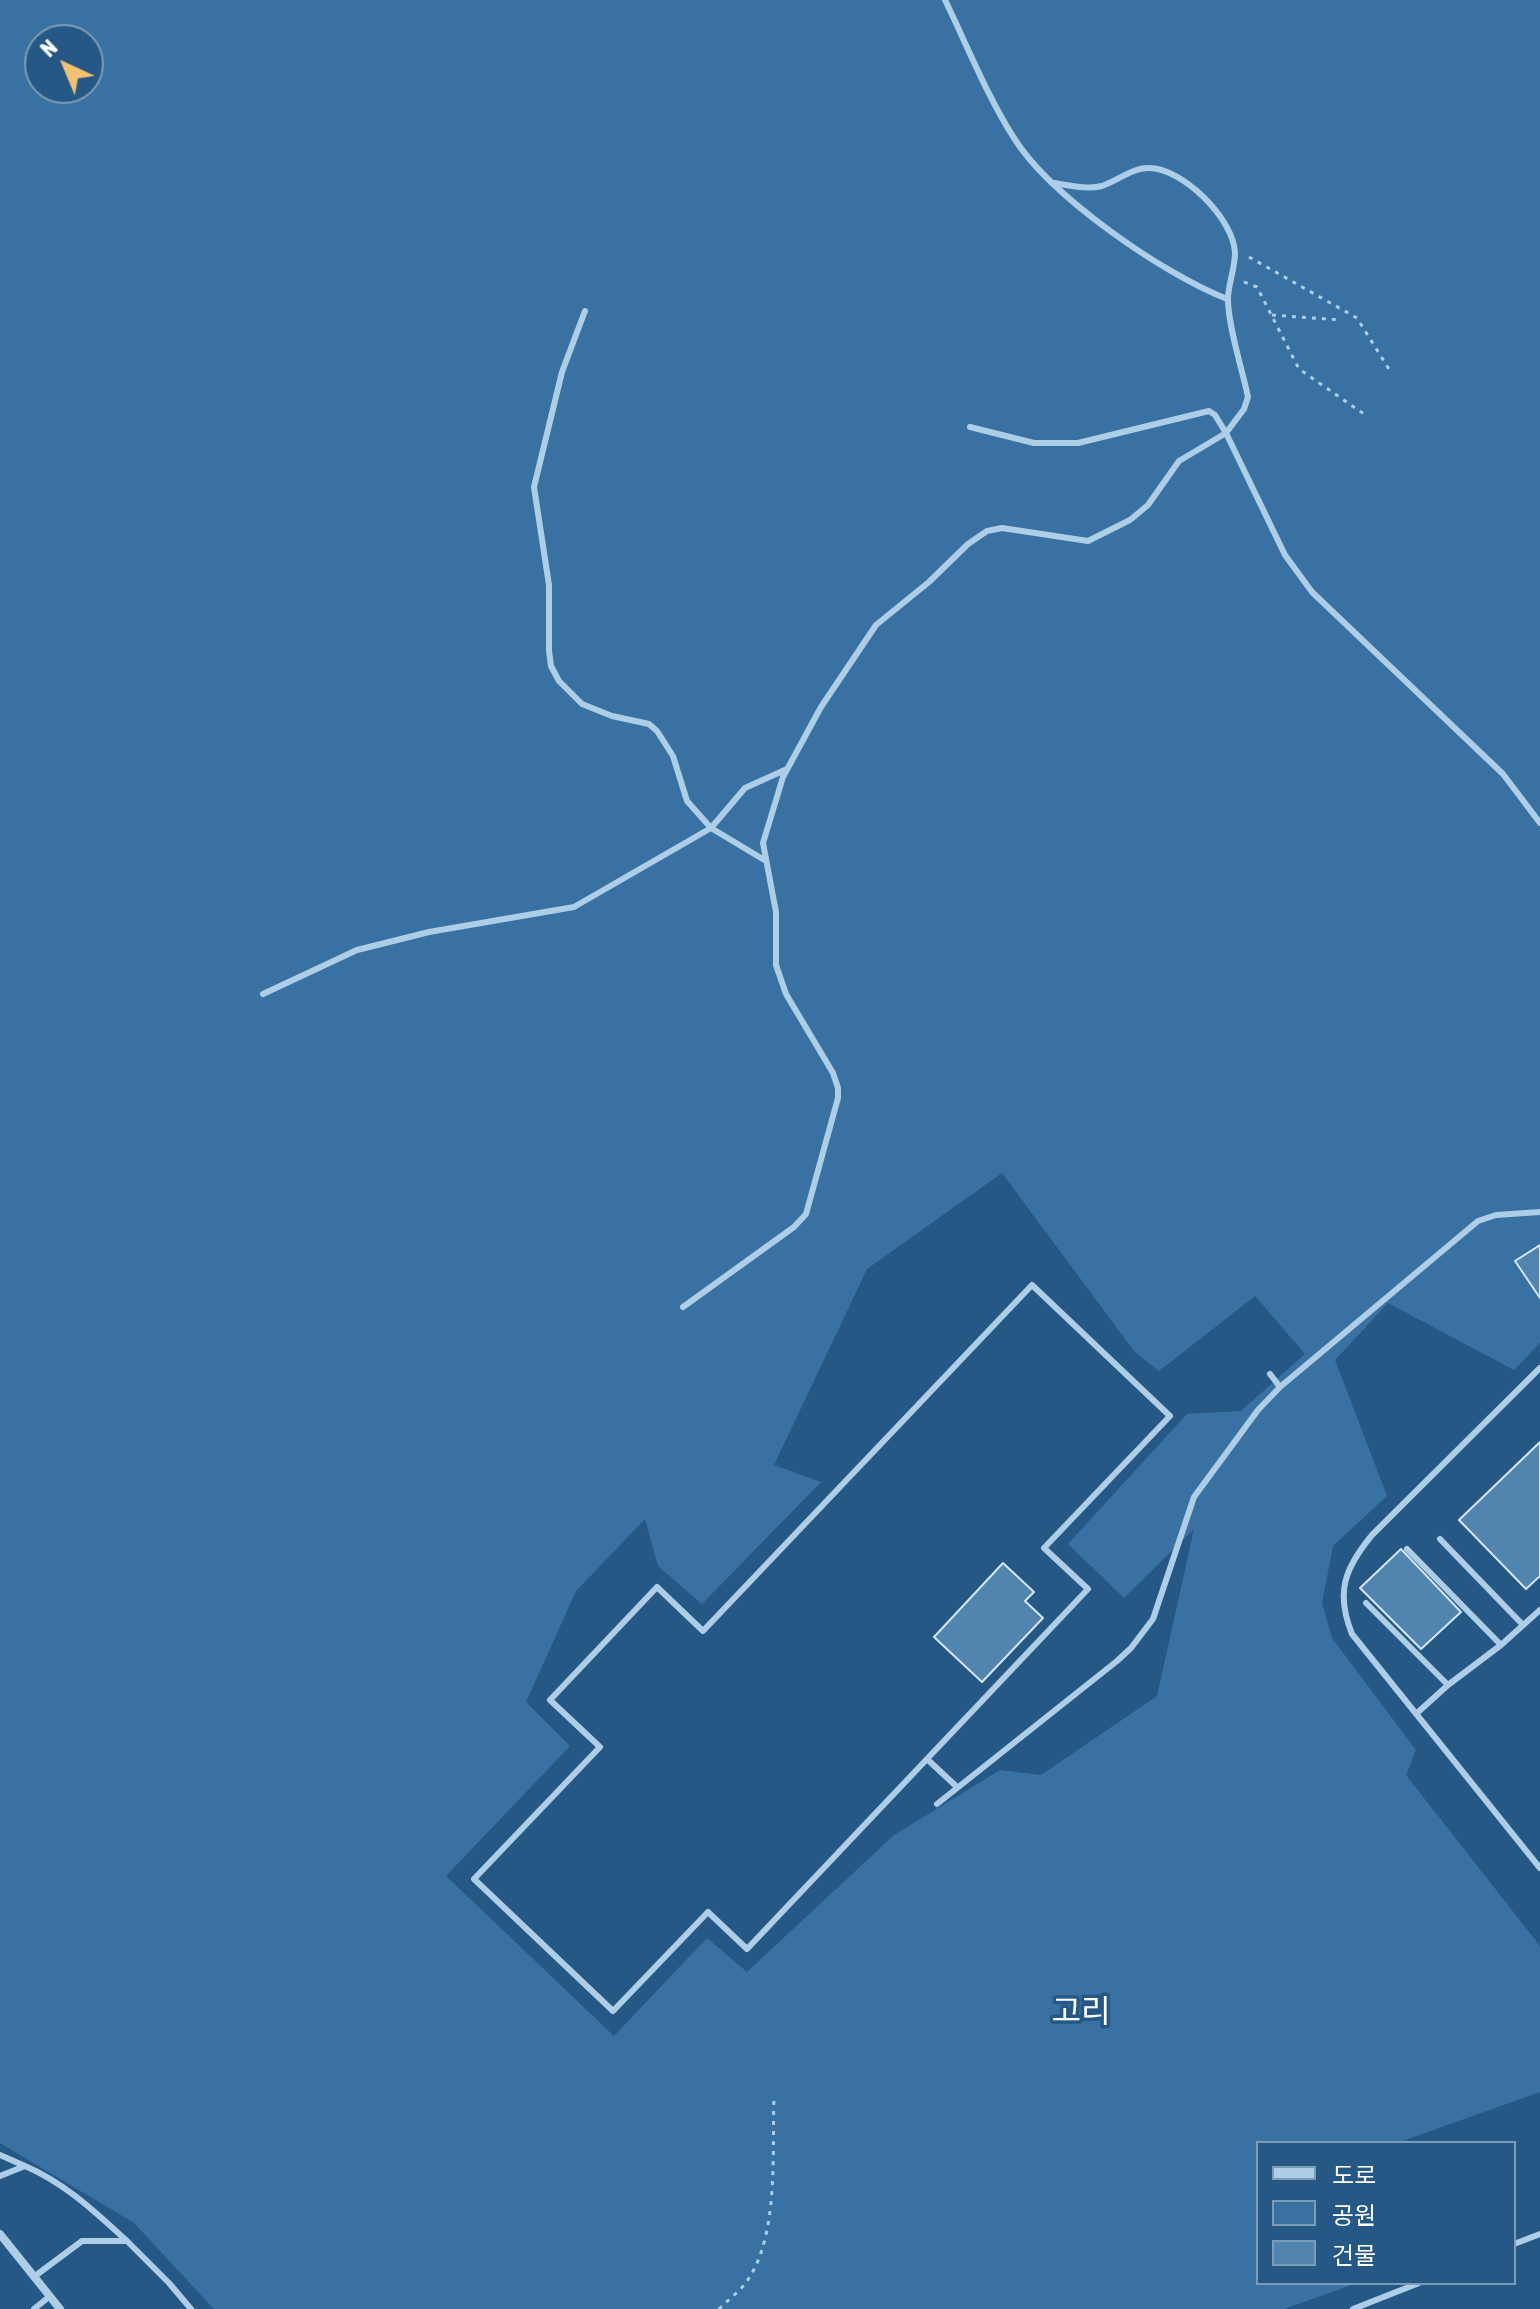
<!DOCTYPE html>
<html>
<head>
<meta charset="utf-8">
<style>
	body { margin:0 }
	#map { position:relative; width:1540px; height:2309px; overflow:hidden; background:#255885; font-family:"Asap Condensed","Noto Sans KR",sans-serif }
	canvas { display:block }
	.legend { position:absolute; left:1256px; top:2141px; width:260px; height:144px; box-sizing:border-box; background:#255885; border:2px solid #7c9bb6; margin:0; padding:10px 14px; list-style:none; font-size:24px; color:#fff }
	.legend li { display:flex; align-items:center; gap:16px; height:40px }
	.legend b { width:40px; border:2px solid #7c9bb6 }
	.north { position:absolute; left:24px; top:24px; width:80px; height:80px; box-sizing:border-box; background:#255885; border:2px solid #7c9bb6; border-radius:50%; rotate:316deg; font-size:22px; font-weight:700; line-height:32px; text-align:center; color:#fff }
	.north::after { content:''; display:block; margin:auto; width:28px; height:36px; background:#f2c172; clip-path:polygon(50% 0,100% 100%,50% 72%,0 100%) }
</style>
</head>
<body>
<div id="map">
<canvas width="1540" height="2309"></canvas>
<ul class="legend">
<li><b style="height:10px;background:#aecee8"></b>도로</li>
<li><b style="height:22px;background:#3972a2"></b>공원</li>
<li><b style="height:22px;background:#5184af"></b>건물</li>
</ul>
<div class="north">N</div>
</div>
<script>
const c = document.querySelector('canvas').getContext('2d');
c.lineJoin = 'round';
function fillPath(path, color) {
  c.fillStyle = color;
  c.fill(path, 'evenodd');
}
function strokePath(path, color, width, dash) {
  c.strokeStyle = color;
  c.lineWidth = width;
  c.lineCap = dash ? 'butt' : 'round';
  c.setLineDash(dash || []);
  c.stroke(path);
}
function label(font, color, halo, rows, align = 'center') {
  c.font = font + ' "Asap Condensed","Noto Sans KR",sans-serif';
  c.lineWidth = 7;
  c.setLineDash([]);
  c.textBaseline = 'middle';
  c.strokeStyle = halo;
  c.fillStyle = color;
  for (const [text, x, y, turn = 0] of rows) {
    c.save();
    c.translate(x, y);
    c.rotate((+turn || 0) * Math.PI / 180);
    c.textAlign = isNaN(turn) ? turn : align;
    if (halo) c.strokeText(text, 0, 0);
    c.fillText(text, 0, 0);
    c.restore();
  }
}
const green = new Path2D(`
	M 0,0 L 1540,0 L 1540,1343 L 1514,1370 L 1388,1303 L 1335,1360 L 1387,1496 L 1333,1546 L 1322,1603 L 1332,1638 L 1416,1750 L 1406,1775 L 1540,1946 L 1540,2092 L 1397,2143 L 1258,2143 L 1258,2283 L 1357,2283 L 1284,2309 L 214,2309 L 134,2223 L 0,2143 ZM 40,40 L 88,40 L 88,88 L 40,88 ZM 1002,1173 L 1134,1351 L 1159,1371 L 1255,1296 L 1305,1354 L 1241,1411 L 1187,1414 L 1068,1544 L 1124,1598 L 1194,1529 L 1157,1696 L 1041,1775 L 1000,1770 L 894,1835 L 747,1972 L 707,1938 L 614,2036 L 446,1876 L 570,1746 L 526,1702 L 576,1591 L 645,1519 L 658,1566 L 702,1604 L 821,1482 L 774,1465 L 867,1269 Z`);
const building = new Path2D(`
	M 1540,1245 L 1540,1298 L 1515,1261 Z
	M 1540,1442 L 1540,1576 L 1526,1589 L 1459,1520 Z
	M 1401,1549 L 1461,1612 L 1421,1649 L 1360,1588 Z
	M 1003,1563 L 1034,1592 L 1025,1601 L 1043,1618 L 982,1682 L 934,1637 Z`);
const path = new Path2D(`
	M 1249,257 L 1357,318 L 1392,374
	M 1244,282 L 1257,287 L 1299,369 L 1364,414
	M 1272,315 L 1341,320
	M 719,2309 C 729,2299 742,2290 749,2278 C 779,2232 772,2150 774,2096`);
const lane = new Path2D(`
	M 945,0 C 966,43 988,98 1014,138 C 1050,196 1163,274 1227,299
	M 1054,183 C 1069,185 1087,190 1102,186 C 1117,181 1132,168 1148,168 C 1182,167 1234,219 1235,253 C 1235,269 1227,288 1228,301 C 1229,330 1242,368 1248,397 L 1244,409 L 1226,433 L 1285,555 L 1312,592 L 1503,774 L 1540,823
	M 766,861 L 711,828 L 745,788 L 787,769
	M 263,994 L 357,950 L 429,932 L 574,907 L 711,828 L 687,801 L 673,756 L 657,731 L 649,724 L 612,716 L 582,704 L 559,681 L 551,666 L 549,651 L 549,585 L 534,487 L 562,372 L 585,311
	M 1032,1285 L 1170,1416 L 1044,1548 L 1088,1589 L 747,1949 L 708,1912 L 613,2011 L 474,1879 L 600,1747 L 550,1700 L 657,1587 L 703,1631 Z
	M 683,1307 L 794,1227 L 806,1214 L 838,1098 L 838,1088 L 833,1073 L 786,994 L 776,965 L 776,912 L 763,843 L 783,777 L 821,707 L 876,625 L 929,582 L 968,544 L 987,531 L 1002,528 L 1088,541 L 1130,520 L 1148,505 L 1179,461 L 1226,433 L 1215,415 L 1209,411 L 1078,443 L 1034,443 L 970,427
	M 1540,1368 L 1372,1535 C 1345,1568 1335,1592 1352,1634 L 1540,1868
	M 1270,1374 L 1280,1387
	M 1440,1539 L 1523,1625
	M 1407,1549 L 1501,1645
	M 1366,1603 L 1448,1685
	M 1416,1714 L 1448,1685 L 1501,1645 L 1540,1610
	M 927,1759 L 957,1787
	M 937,1804 L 1117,1661 L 1131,1648 L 1153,1619 L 1194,1497 L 1258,1410 L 1280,1387 L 1478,1221 L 1496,1215 L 1540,1212
	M 0,2155 L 25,2166
	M 0,2176 L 25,2166 C 65,2183 95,2212 127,2241
	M 1514,2244 L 1540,2234
	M 35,2276 L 82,2241 L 127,2241 L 169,2283 L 191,2309
	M 34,2309 L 50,2296
	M 1353,2309 L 1419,2283`);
const street = new Path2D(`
	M 0,2234 L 60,2309`);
const quarterNames = [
	["고리",1081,2012]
];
fillPath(green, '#3972a2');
fillPath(building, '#5184af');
strokePath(building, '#d2e6f6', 2);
strokePath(path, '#aecee8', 3, [4, 6]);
strokePath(lane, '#aecee8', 6);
strokePath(street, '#aecee8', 8);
label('32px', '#fff', '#255885', quarterNames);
</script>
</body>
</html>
